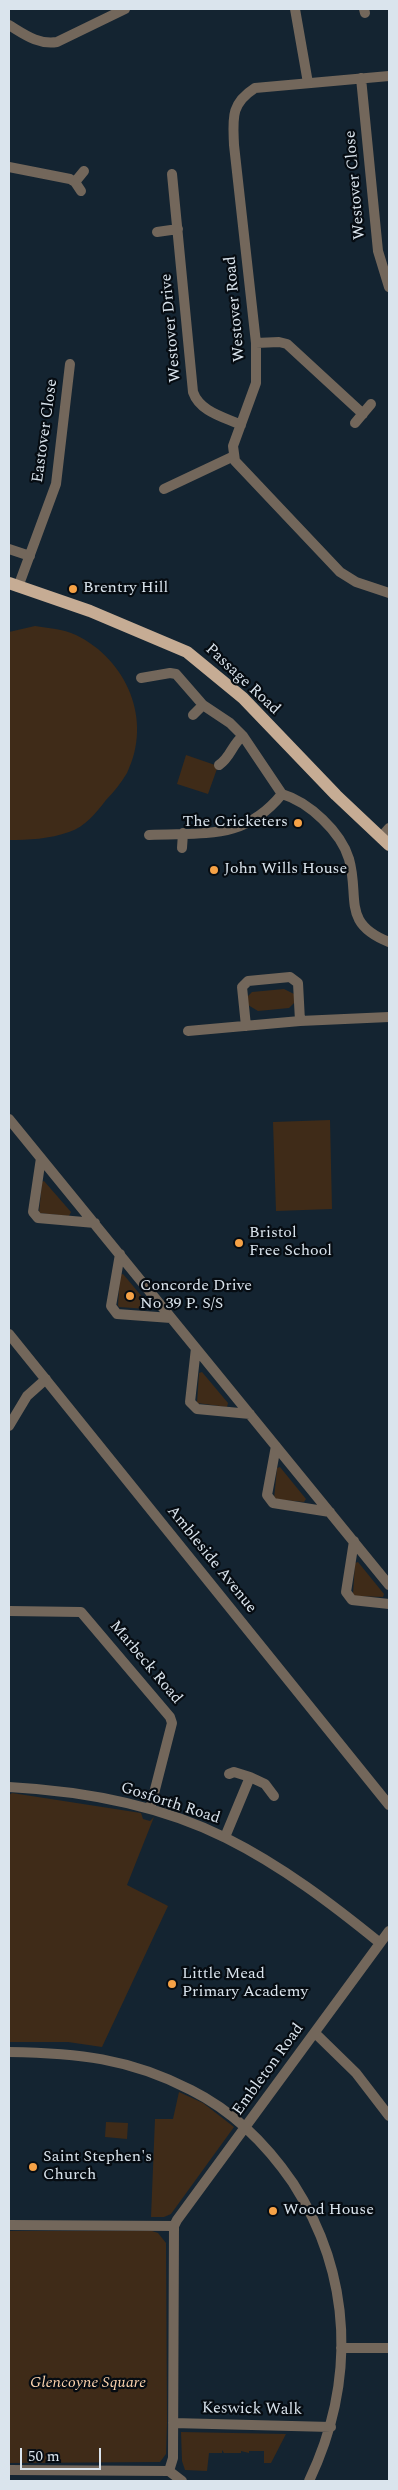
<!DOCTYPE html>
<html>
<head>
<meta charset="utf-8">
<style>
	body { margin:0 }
	#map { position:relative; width:398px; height:2490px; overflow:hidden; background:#142431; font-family:Spectral,serif }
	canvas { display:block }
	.frame { position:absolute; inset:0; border:10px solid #dae4ed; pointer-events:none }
	.scale { position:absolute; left:20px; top:2448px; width:81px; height:22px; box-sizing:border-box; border:2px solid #dae4ed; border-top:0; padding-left:6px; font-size:15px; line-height:18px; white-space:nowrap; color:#dae4ed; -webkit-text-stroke:4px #060c12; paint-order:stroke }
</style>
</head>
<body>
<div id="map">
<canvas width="398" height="2490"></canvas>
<div class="frame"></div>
<div class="scale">50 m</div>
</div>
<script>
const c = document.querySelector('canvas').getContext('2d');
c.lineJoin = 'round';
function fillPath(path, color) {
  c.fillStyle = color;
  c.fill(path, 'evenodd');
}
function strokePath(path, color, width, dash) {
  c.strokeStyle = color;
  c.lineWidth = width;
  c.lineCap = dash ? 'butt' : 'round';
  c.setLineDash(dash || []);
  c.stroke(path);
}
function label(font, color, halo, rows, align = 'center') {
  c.font = font + ' Spectral,serif';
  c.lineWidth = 4.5;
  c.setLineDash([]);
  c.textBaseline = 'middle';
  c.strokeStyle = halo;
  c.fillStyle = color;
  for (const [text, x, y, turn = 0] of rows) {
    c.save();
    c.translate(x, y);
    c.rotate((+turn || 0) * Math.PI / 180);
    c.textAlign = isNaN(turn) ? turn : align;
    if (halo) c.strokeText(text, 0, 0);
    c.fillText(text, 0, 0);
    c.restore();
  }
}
const green = new Path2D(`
	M 35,626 C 48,628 63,629 76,635 C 127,660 153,720 127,773 C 121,783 114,792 106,800 C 96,813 85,827 69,832 C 50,839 28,840 9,840 L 9,632 Z
	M 186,755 L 218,766 L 208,794 L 177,784 Z
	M 284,989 L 294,994 L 295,1002 L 289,1008 L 258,1011 L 248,1005 L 247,997 L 252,992 Z
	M 330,1120 L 332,1209 L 276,1211 L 273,1122 Z
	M 44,1181 L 71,1212 L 69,1216 L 39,1213 L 42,1182 Z
	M 123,1274 L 149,1305 L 147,1309 L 119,1307 L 118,1305 L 120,1275 Z
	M 202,1372 L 228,1403 L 227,1407 L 197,1403 L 199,1373 Z
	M 280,1467 L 306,1499 L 304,1502 L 274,1499 L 277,1468 Z
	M 358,1562 L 384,1594 L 383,1597 L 355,1596 L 353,1594 L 355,1563 Z
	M 12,1793 L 141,1813 L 143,1819 L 150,1821 L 154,1817 L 127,1885 L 168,1906 L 102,2047 L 68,2042 L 9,2042 L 9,1795 Z
	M 179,2092 L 203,2103 L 234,2127 L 171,2214 L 164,2217 L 151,2217 L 155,2119 L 173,2119 Z
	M 106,2122 L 128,2123 L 127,2139 L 105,2137 Z
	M 9,2231 L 152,2231 L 158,2233 L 166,2243 L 167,2423 L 166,2454 L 160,2462 L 9,2463 Z
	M 181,2432 L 286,2434 L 271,2463 L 264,2463 L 264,2451 L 249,2451 L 249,2453 L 241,2451 L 241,2453 L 224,2453 L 222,2450 L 222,2453 L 209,2453 L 207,2471 L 185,2470 L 182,2461 Z`);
const minor = new Path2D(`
	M 295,9 L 308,83
	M 364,9 L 365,13
	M 9,25 C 24,34 38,45 57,42 L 125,9
	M 389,76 L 255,88 C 230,104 233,119 234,145 L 256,343 L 256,383 L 233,446 L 235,461 L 340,572 L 356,582 L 389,593
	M 361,78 L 378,251 L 389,287
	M 9,167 L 70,179 L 75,182 L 81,191
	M 172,174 L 193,392 C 200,412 224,417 241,425
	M 75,182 L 84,171
	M 157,232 L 178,229
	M 256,343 L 279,342 L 287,344 L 363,414
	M 355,423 L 371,404
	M 164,489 L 234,456
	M 9,549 L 30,556
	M 18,587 L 56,484 L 70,364
	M 141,678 L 170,673 L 176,674 L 203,705 L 230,723 L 243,736 L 282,794 C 244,841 204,832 149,835
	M 193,715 L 203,705
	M 219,765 C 231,757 232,744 243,736
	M 282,794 C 309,802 341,832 349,859 C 360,898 341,923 389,942
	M 381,837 L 389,828
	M 182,848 L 183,833
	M 246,1026 L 242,987 L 248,981 L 290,977 L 298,983 L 300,1021
	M 188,1031 L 300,1021 L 389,1017
	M 9,1119 L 389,1585
	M 41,1158 L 33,1212 L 38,1218 L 95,1223
	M 120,1254 L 111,1306 L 117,1314 L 171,1318
	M 9,1334 L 389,1805
	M 196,1348 L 190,1402 L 197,1409 L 250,1414
	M 9,1426 L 27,1396 L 46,1379
	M 276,1446 L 267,1495 L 273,1503 L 330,1512
	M 354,1541 L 346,1592 L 352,1600 L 389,1604
	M 9,1611 L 81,1612 L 170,1717 L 172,1723 L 150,1809
	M 250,1777 L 265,1784 L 274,1796
	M 9,1787 C 83,1791 160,1805 226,1838 C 282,1866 332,1904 380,1943
	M 225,1837 L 250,1777 L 234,1772 L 229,1774
	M 315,2033 L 356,2073 L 389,2116
	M 9,2052 C 77,2053 129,2058 191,2090 C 233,2111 267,2145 293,2183 C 353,2276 356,2382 309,2481
	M 9,2225 L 174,2226 L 173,2458 L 169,2471 L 9,2470
	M 174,2226 L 177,2220 L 389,1931
	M 341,2348 L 389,2348
	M 173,2423 L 331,2427
	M 169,2471 L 182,2481`);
const primary = new Path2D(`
	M 9,583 L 90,611 L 187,652 L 243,698 L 336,795 L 389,845`);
const markers = [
	[73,589,5,"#f6a246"],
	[298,823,5,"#f6a246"],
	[214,870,5,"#f6a246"],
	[239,1243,5,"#f6a246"],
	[130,1296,5,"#f6a246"],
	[172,1984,5,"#f6a246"],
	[33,2167,5,"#f6a246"],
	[273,2211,5,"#f6a246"]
];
const streetNames = [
	["Westover Close",356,185,-95],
	["Westover Road",236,309,-95],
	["Westover Drive",172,328,-95],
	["Eastover Close",46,431,-82],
	["Passage Road",242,680,43],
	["Ambleside Avenue",211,1560,51],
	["Marbeck Road",145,1663,50],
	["Gosforth Road",170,1804,18],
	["Embleton Road",269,2070,-54],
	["Keswick Walk",252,2410,1]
];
const poiNames = [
	["Brentry Hill",83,589],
	["The Cricketers",288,823,"right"],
	["John Wills House",224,870],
	["Bristol",249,1234],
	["Free School",249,1252],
	["Concorde Drive",140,1287],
	["No 39 P. S/S",140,1305],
	["Little Mead",182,1975],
	["Primary Academy",182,1993],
	["Saint Stephen's",43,2158],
	["Church",43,2176],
	["Wood House",283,2211]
];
const parkNames = [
	["Glencoyne Square",88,2384]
];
fillPath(green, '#3f2b18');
strokePath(minor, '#73675b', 10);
strokePath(primary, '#c6ac94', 12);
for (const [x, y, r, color] of markers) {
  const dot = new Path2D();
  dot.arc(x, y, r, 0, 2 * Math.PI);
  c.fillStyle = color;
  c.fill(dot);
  strokePath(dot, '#060c12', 2);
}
label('16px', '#dae4ed', '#060c12', streetNames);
label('16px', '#dae4ed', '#060c12', poiNames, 'left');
label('italic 16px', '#fad2ad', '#060c12', parkNames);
</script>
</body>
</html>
